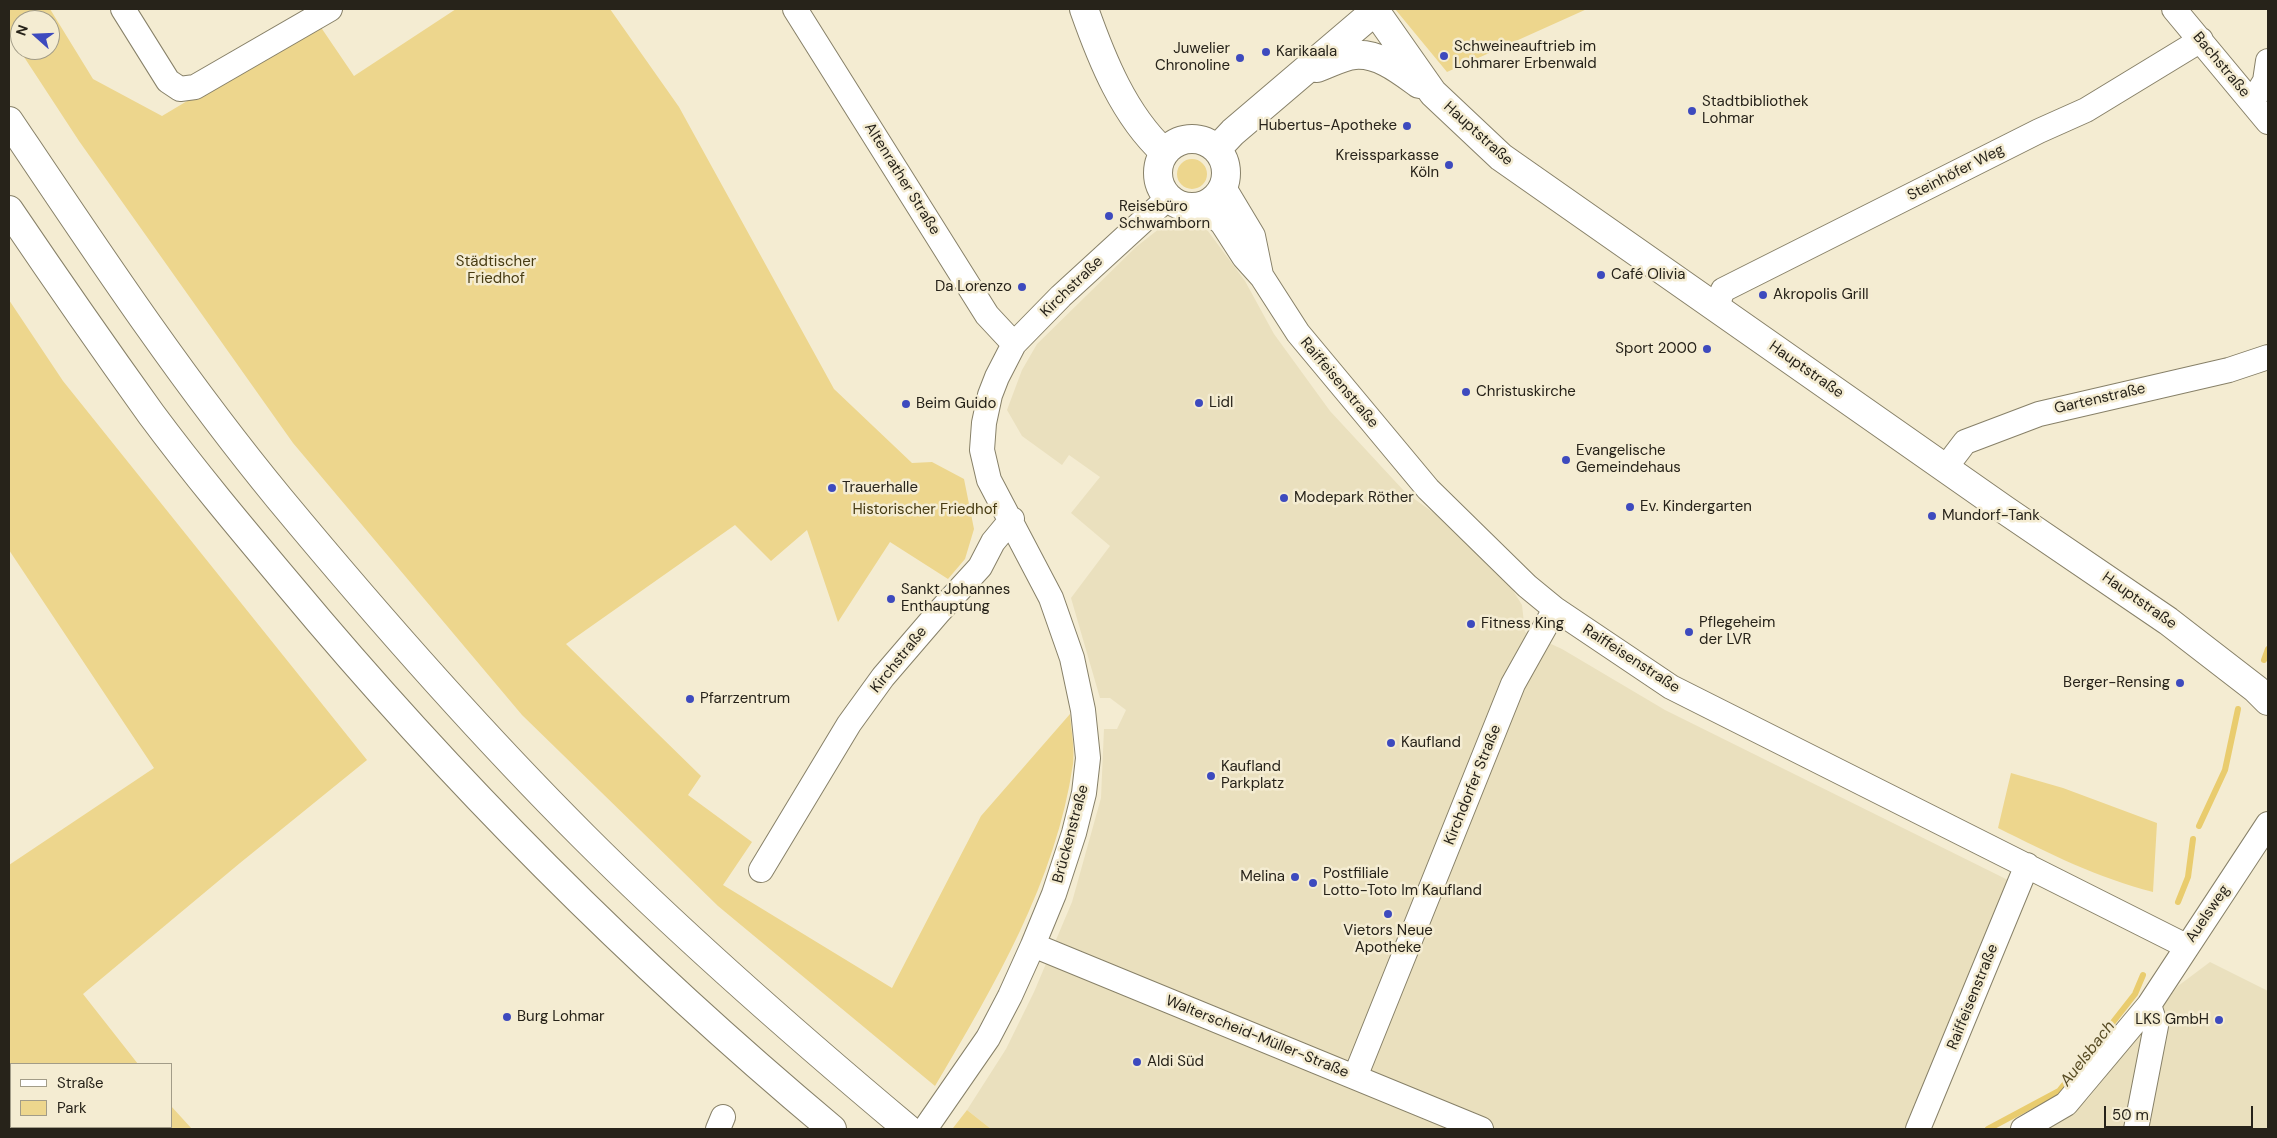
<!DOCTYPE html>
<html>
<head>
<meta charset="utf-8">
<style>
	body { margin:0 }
	#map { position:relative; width:2277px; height:1138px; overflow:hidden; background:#f4ecd2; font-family:"DM Sans",sans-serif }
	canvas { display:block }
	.frame { position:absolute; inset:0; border:10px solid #27231a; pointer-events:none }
	.legend { position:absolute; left:10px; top:1063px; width:162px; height:65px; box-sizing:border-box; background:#f4ecd2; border:1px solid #a29c88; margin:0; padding:6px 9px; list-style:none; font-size:15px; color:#27231a }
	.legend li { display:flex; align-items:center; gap:10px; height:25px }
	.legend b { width:25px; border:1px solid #a29c88 }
	.north { position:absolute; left:10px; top:10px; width:50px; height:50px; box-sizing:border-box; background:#f4ecd2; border:1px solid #a29c88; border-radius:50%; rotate:290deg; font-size:14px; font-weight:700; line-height:20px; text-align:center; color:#27231a }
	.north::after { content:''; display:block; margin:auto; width:18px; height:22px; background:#3d4abe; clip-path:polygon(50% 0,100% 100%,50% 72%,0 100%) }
	.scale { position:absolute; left:2104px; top:1106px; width:149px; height:22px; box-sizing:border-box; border:2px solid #27231a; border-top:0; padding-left:6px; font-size:15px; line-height:18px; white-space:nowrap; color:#27231a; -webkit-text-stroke:4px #f4ecd2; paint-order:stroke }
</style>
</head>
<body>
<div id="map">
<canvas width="2277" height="1138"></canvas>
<div class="frame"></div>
<ul class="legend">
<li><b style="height:6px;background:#fff"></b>Straße</li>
<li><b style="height:14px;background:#edd68d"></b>Park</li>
</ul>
<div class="north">N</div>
<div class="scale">50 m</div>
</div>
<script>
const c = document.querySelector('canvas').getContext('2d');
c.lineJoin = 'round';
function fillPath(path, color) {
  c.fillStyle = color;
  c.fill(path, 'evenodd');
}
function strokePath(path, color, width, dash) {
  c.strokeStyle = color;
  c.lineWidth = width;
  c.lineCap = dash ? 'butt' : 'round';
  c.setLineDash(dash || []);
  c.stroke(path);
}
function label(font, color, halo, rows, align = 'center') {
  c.font = font + ' "DM Sans",sans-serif';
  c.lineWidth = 5;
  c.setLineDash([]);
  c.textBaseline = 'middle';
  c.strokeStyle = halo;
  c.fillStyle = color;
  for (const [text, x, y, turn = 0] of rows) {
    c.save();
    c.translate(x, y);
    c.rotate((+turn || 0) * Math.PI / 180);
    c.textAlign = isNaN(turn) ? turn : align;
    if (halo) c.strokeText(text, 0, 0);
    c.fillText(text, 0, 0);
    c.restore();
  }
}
const built = new Path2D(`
	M 1169,221 L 1202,223 L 1245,281 L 1274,334 L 1330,411 L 1405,492 L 1442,519 L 1509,584 L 1522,605 L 1525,632 L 1562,649 L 1665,710 L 2014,883 L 1911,1129 L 991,1129 L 967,1110 L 1006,1049 L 1034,992 L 1072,902 L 1101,798 L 1104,729 L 1117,729 L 1126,710 L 1110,698 L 1100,698 L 1071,598 L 1110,546 L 1071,513 L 1100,477 L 1069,455 L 1062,465 L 1022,436 L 1007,410 L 1022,370 L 1037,344 L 1136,247 Z
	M 2210,962 L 2268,991 L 2268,1129 L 2034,1129 L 2087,1100 L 2178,986 Z`);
const green = new Path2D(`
	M 9,9 L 50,9 L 93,79 L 162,116 L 318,23 L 354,76 L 456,9 L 610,9 L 679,107 L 834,389 L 912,463 L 932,462 L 964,479 L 974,529 L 965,559 L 948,579 L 890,542 L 838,622 L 807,530 L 771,561 L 735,525 L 566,644 L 701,776 L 688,795 L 752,842 L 723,885 L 892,988 L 981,816 L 1070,714 C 1071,730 1075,748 1073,764 C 1056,881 994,986 935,1086 L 718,906 L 522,715 L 293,443 L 79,141 L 9,34 ZM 20,20 L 50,20 L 50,50 L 20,50 Z
	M 1395,9 L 1587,9 L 1447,72 Z
	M1177 174a15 15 0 1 1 30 0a15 15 0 1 1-30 0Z
	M 9,300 L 63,381 L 367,760 L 240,863 L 83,994 L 138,1064 L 11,1064 L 11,1127 L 171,1127 L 171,1106 L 192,1129 L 9,1129 L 9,865 L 154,768 L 9,550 Z
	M 2011,773 L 2063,788 L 2157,823 L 2153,892 C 2098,878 2048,853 1998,828 Z
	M 967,1110 L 991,1129 L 953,1128 Z`);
const stream = new Path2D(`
	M 2264,660 L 2268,649
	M 2199,826 L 2225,770 L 2238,709
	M 2178,902 L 2188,877 L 2193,839
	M 1988,1129 L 2059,1091 L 2135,994 L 2143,975`);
const minor = new Path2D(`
	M 123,9 L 168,81 L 180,89 L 195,87 L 330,9
	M 795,9 L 987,315 L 1014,344
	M 2174,9 L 2268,122
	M 2252,102 L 2265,81 L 2268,61
	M 1223,186 L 1253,236 L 1261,275
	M 1201,206 L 1222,223 L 1244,257 L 1262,277 L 1298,333 L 1428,489 L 1527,586 L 1555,609 L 1671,687 L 2186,946
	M 1716,308 L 1723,290 L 2039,131 L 2086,110 L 2201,40
	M 1946,467 L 1965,442 L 2039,414 L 2229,370 L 2268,357
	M 761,870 L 849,724 L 883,677 L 938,613 L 980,567 L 993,542 L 1012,519
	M 1033,945 L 1481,1129
	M 1355,1077 L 1513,684 L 1555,609
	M 718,1129 L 723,1117
	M 925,1129 L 988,1038 L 1010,996 L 1033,945 L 1054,894 L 1074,833 L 1084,793 L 1088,758 L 1083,710 L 1072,658 L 1051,598 L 989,480 L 982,450 L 984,423 L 990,395 L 997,377 L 1014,344 L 1061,296 L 1168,198
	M 1918,1129 L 2027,865
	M 2023,1129 L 2066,1104 L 2149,1005 L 2268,824
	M 2136,1129 L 2156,1026 L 2149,1005`);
const major = new Path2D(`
	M 1084,9 C 1102,60 1124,115 1164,152
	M 1374,9 L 1433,93 L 1501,157 L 2005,510 L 2168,621 L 2256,689 L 2268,701
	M 1317,68 C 1329,64 1342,56 1355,55 C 1379,53 1401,71 1419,84
	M1158 173a34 34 0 1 1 68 0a34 34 0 1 1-68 0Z
	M 1217,149 L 1233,132 L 1375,11`);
const highway = new Path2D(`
	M 9,121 C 95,249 181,379 279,498 C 376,615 477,730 584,837 C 687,940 797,1036 908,1129
	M 9,210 C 55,278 103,347 151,414 C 194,472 241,528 288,584 C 452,781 635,964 832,1129`);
const markers = [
	[1266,52,5,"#3d4abe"],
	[1444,56,5,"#3d4abe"],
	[1240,58,5,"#3d4abe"],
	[1692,111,5,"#3d4abe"],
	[1407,126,5,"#3d4abe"],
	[1449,165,5,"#3d4abe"],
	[1109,216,5,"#3d4abe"],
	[1601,275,5,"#3d4abe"],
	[1022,287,5,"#3d4abe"],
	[1763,295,5,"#3d4abe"],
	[1707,349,5,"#3d4abe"],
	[1466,392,5,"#3d4abe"],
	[1199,403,5,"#3d4abe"],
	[906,404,5,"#3d4abe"],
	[1566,460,5,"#3d4abe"],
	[832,488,5,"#3d4abe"],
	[1284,498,5,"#3d4abe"],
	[1630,507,5,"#3d4abe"],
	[1932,516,5,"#3d4abe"],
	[891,599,5,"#3d4abe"],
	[1471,624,5,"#3d4abe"],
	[1689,632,5,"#3d4abe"],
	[2180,683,5,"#3d4abe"],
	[690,699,5,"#3d4abe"],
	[1391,743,5,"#3d4abe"],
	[1211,776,5,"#3d4abe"],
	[1295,877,5,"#3d4abe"],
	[1313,883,5,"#3d4abe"],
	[1388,914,5,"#3d4abe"],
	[507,1017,5,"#3d4abe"],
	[2219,1020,5,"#3d4abe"],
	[1137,1062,5,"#3d4abe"]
];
const poiNames = [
	["Schweineauftrieb im",1454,47],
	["Lohmarer Erbenwald",1454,64],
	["Juwelier",1230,49,"right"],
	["Chronoline",1230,66,"right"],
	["Karikaala",1276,52],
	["Stadtbibliothek",1702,102],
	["Lohmar",1702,119],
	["Hubertus-Apotheke",1397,126,"right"],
	["Kreissparkasse",1439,156,"right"],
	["Köln",1439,173,"right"],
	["Reisebüro",1119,207],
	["Schwamborn",1119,224],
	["Café Olivia",1611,275],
	["Da Lorenzo",1012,287,"right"],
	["Akropolis Grill",1773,295],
	["Sport 2000",1697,349,"right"],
	["Christuskirche",1476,392],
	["Lidl",1209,403],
	["Beim Guido",916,404],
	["Evangelische",1576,451],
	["Gemeindehaus",1576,468],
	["Trauerhalle",842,488],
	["Modepark Röther",1294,498],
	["Ev. Kindergarten",1640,507],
	["Mundorf-Tank",1942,516],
	["Sankt Johannes",901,590],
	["Enthauptung",901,607],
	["Pflegeheim",1699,623],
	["der LVR",1699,640],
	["Fitness King",1481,624],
	["Berger-Rensing",2170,683,"right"],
	["Pfarrzentrum",700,699],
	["Kaufland",1401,743],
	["Kaufland",1221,767],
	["Parkplatz",1221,784],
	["Postfiliale",1323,874],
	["Lotto-Toto Im Kaufland",1323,891],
	["Melina",1285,877,"right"],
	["Vietors Neue",1388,931,"center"],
	["Apotheke",1388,948,"center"],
	["Burg Lohmar",517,1017],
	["LKS GmbH",2209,1020,"right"],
	["Aldi Süd",1147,1062]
];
const streetNames = [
	["Bachstraße",2221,65,50],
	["Hauptstraße",1478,134,42],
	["Steinhöfer Weg",1956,173,-27],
	["Altenrather Straße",902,179,58],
	["Kirchstraße",1072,287,-44],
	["Hauptstraße",1806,370,35],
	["Raiffeisenstraße",1339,383,50],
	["Gartenstraße",2100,399,-13],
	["Hauptstraße",2139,601,35],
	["Raiffeisenstraße",1631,659,33],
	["Kirchstraße",899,660,-51],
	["Kirchdorfer Straße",1473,785,-68],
	["Brückenstraße",1071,834,-75],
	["Auelsweg",2208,914,-56],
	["Raiffeisenstraße",1973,997,-68],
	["Walterscheid-Müller-Straße",1257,1037,22]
];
const parkNames = [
	["Städtischer",496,262],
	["Friedhof",496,279],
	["Historischer Friedhof",925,510]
];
const waterNames = [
	["Auelsbach",2088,1054,-52]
];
fillPath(built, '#eae0be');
fillPath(green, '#edd68d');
strokePath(stream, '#e9cc6e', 6);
strokePath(minor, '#878068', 26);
strokePath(major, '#878068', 30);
strokePath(highway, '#878068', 30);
strokePath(minor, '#fff', 24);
strokePath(major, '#fff', 28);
strokePath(highway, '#fff', 28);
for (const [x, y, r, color] of markers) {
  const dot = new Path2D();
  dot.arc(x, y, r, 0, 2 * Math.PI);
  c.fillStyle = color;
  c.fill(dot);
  strokePath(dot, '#f4ecd2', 2);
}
label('15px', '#27231a', '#f4ecd2', poiNames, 'left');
label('15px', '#27231a', '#f4ecd2', streetNames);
label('15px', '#473b12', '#f4ecd2', parkNames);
label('italic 16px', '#584c24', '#f4ecd2', waterNames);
</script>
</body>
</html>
